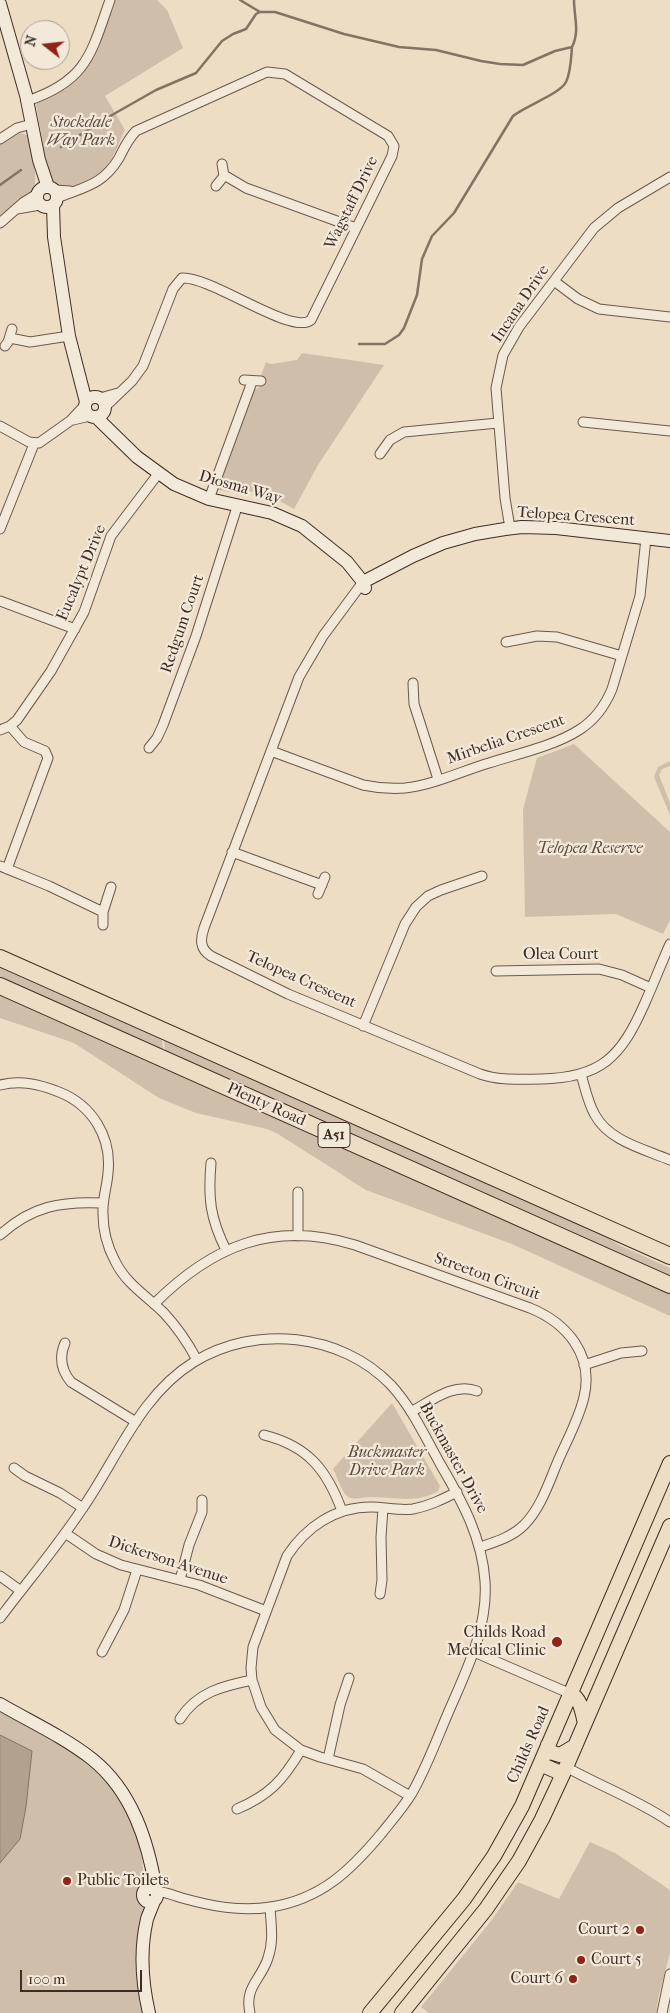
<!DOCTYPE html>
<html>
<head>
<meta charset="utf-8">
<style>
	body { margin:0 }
	#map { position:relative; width:670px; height:2013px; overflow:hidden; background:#edddc5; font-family:"IM FELL French Canon",serif }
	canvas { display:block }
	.north { position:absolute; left:20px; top:20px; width:50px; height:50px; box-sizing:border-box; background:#f3e9d9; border:1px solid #ab9e91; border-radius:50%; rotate:286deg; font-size:14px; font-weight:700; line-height:20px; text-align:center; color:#3e2d24 }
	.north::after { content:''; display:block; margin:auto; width:18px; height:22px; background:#8f2418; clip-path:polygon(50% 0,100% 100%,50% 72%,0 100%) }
	.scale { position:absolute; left:20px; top:1970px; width:122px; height:22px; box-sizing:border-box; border:2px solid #3e2d24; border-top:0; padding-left:6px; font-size:15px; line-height:18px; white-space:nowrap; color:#3e2d24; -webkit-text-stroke:4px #f3e9d9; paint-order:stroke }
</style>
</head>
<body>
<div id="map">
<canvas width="670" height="2013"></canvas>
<div class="north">N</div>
<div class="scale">100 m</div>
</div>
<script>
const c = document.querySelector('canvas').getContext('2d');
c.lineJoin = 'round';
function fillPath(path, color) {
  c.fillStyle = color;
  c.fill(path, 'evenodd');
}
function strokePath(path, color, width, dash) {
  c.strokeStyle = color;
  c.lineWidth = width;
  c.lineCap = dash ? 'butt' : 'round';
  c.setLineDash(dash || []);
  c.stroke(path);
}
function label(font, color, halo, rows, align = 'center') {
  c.font = font + ' "IM FELL French Canon",serif';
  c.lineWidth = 4.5;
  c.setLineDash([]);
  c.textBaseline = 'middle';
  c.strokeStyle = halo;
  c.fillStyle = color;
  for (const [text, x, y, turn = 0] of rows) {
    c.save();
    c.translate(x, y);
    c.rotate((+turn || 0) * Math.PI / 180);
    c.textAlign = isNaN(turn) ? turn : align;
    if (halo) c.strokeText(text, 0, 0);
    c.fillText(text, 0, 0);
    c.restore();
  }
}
const green = new Path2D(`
	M 114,0 L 157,0 L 167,10 L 183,48 L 105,96 L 125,130 C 120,140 116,152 110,161 C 98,179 59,203 48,173 L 36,105 L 39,100 L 58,92 L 80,76 L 96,51 Z
	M 19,133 L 28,135 C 31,148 41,183 31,193 C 23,203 10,210 0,218 L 0,144 Z
	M 302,353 L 384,365 L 318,465 L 294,509 L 262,491 L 236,493 L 218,490 L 252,391 L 260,387 L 264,377 L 260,378 L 266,362 L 271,364 L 297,360 Z
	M 574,744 L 670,832 L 670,920 L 663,934 L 616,914 L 525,917 L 523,809 L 537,758 Z
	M 670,761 L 670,766 L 662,769 L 659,775 L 670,803 L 670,815 L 654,777 L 658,767 Z
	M 0,966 L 162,1037 L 163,1051 L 0,978 Z
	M 0,995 L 670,1293 L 670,1316 L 512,1244 L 366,1190 L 278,1134 L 267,1129 L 196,1113 L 159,1098 L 74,1043 L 0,1018 Z
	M 164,1039 L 601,1234 L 621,1246 L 670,1268 L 670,1277 L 165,1052 Z
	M 392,1403 L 440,1486 L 438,1491 C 417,1504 393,1497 370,1497 C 363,1497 353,1501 347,1496 C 341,1491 338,1477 333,1469 Z
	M 0,1712 C 69,1749 138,1781 143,1870 C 144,1878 140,1885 140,1893 C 140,1898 144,1902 144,1907 C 145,1916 138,1927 137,1937 C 135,1962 137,1988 142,2013 L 0,2013 Z
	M 590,1842 L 615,1853 L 670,1890 L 670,1953 L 659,1995 L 656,2013 L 429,2013 L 421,2007 L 491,1921 L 518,1882 L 559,1899 Z`);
const water = new Path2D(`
	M 0,1735 L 32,1751 L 26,1807 L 20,1839 L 0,1863 Z`);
const stream = new Path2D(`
	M 240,0 L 260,12
	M 61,147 L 105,119 L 156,90 L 196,73 L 222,41 L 233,34 L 246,29 L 256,14 L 260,12 L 275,12 L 344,34 L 399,47 L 436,50 L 481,61 L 500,64 L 523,65 L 555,51 L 572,47 C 580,31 574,17 574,0
	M 0,185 L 21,170
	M 359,344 L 385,344 L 399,335 L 404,328 L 417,295 L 422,259 L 432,236 L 454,213 L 513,116 C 525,106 560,94 566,82 C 571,72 571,58 572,47`);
const street = new Path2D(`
	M 27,101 C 87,81 91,54 110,0
	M 0,139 L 17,128 L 32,124
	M 224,175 L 246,188 L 356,228
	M 216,186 L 224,176 L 222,164
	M 55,190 L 70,191
	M 57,198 C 84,187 103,185 119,158 C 124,148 128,139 136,131 L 267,72 L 285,74 L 388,136 L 394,146 L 392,156 L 311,320 C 292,336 211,276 182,278 L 173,289 L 143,366 L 132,381 L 106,406
	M 17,209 L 40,205
	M 0,223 L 24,202 L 37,194
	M 554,281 L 578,299 L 599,309 L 670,317
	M 10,338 L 30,342 L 69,336
	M 5,346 L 8,342 L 12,329
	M 244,380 L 261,381
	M 100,398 L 118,393
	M 73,420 L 90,416
	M 583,422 L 670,431
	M 0,426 L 29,442 L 39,443 L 70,421 L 85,405
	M 380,454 L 390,440 L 404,432 L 498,423
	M 209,499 L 252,382
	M 510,528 L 505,498 L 496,388 L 503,355 L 519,327 L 594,228 L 618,208 L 670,177
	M 0,529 L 34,444
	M 363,582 L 323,636 L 299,677 L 204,928 C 200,940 200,949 211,956 L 288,994 L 480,1074 C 500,1081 520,1079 541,1079 C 601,1078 621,1057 644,1005 C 653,985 661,964 670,944
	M 0,601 L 75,629
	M 506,642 L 537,636 L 557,637 L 622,656
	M 413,683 L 414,704 L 438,779
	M 0,730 L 10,726 L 17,720 L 51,671 L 84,612 L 111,536 L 158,474
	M 149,748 L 157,738 L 163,725 L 196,636 L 237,507
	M 271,751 L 363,785 C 377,788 391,789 405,788 C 433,785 462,771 489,763 C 517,754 554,746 579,730 C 595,720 605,706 612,689 L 640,596 L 646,538
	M 232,852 L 322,885
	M 0,866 L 49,886 L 103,912 L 111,887
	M 7,869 L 48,758 L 45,751 L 24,742 L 10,726
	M 318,894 L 325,877
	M 103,925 L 103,912
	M 496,971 L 599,969 L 622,975 L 651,988
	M 363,1026 L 405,924 L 416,907 L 428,896 L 441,890 L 482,876
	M 581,1074 C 585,1088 588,1103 595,1115 C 609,1141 644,1149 670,1160
	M 0,1085 C 21,1080 39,1084 59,1092 C 92,1105 112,1137 108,1173 C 107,1187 102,1200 103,1214 C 103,1231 107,1246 115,1261 C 126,1284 147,1296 164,1313 C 177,1327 188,1343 197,1360
	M 211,1163 C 208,1198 210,1218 226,1250
	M 0,1235 C 32,1206 61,1201 103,1203
	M 298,1236 L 298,1192
	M 154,1304 C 212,1246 273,1220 355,1245 L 530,1308 C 567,1323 594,1355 584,1397 C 579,1419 567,1440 558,1461 C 549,1482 541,1508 524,1525 C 512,1537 495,1542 480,1547
	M 65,1343 C 59,1357 61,1370 71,1382 L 136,1422
	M 584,1365 L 621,1353 L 642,1351
	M 411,1412 C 431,1401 454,1382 477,1391
	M 264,1435 C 308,1446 327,1470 342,1511
	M 14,1468 L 25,1476 L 60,1493 L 83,1508
	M 65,1533 L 96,1554 L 121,1565 L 199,1585 L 266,1611
	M 0,1576 L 21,1591
	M 180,1580 L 189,1545 L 202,1512 L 202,1500
	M 380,1594 L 382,1580 L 381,1537 L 383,1508
	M 0,1618 C 27,1582 57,1547 82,1509 C 117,1459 140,1395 194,1362 C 255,1324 341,1333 391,1385 C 413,1409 426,1439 442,1467 C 463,1503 482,1538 485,1581 C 488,1625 469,1665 452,1704 C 439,1733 428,1765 412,1793 C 403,1808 392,1820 381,1834 C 350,1871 321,1899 271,1907 C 240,1912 211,1906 182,1898 C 173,1895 165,1892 157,1891
	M 102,1652 L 124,1610 L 137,1570
	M 474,1652 L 571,1694
	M 180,1719 C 197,1692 223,1686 252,1680
	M 328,1759 L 340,1705 L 349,1678
	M 566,1767 C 600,1786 638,1800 670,1822
	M 410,1796 L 363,1769 L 320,1757 L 301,1750 L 275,1730 L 261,1707 L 252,1680 L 251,1668 L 253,1647 L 287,1556 C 306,1527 335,1507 371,1507 C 385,1507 399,1511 413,1509 C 429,1506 443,1499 457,1492
	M 237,1809 C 270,1795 283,1780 301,1750
	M 250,2013 C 244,1987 261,1980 268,1958 C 274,1941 271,1925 270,1907
	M 662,2013 L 670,1974`);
const secondary = new Path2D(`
	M 0,4 L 26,95 L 39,160 L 48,187
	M37 197a10 10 0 1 1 20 0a10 10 0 1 1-20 0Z
	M 53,206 L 54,237 L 69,336 L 86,402
	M85 407a10 10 0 1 1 20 0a10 10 0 1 1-20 0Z
	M 96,417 L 137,457 L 174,484 L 209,499 L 272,513 L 302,526 L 347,562 L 363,582 L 365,588
	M 363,582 L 413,556 L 443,543 L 475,534 L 505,529 L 522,527 L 556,528 L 670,541
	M 0,1704 C 31,1722 64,1737 92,1759 C 132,1791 148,1841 156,1890
	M143 1895a7 7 0 1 1 14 0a7 7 0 1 1-14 0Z
	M 149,2013 C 142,1983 140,1949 147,1919 C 149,1913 152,1907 154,1901`);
const primary = new Path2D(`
	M 571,1694 C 581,1699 582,1712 585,1723
	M 548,1745 L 550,1752 L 560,1755 L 575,1746
	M 540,1764 L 563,1774
	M 370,2013 L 464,1899 L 494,1856 L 522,1806 L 670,1463
	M 402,2013 L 486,1909 L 519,1861 L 542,1819 L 563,1774 L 670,1526`);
const highway = new Path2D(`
	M 0,958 L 670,1256
	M 0,986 L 670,1285`);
const markers = [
	[557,1642,6,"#8f2418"],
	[67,1881,5,"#8f2418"],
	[640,1930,5,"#8f2418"],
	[581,1960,5,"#8f2418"],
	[573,1979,5,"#8f2418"]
];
const shields = [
	[334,1135,32]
];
const shieldNames = [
	["A51",334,1135]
];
const parkNames = [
	["Stockdale",81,123],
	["Way Park",81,141],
	["Telopea Reserve",590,849],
	["Buckmaster",387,1453],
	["Drive Park",387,1471]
];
const streetNames = [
	["Wagstaff Drive",352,203,-64],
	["Incana Drive",521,304,-56],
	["Diosma Way",240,488,16],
	["Telopea Crescent",576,517,4],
	["Eucalypt Drive",82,573,-67],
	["Redgum Court",183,624,-71],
	["Mirbelia Crescent",506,740,-19],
	["Olea Court",561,955],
	["Telopea Crescent",301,980,24],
	["Plenty Road",266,1105,24],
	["Streeton Circuit",487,1277,20],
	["Buckmaster Drive",453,1458,61],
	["Dickerson Avenue",168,1561,18],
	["Childs Road",529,1745,-66]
];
const poiNames = [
	["Childs Road",546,1633],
	["Medical Clinic",546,1651],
	["Public Toilets",77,1881,"left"],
	["Court 2",630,1930],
	["Court 5",591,1960,"left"],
	["Court 6",563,1979]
];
fillPath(green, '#cfbfaa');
fillPath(water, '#b2a18e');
strokePath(water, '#847364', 1);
strokePath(stream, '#847364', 2.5);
strokePath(street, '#6a594c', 11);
strokePath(secondary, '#3e2d24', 14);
strokePath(primary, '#3e2d24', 16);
strokePath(highway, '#3e2d24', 18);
strokePath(street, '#f3e9d9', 9);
strokePath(secondary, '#f3e9d9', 12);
strokePath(primary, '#edddc5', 14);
strokePath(highway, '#edddc5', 16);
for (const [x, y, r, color] of markers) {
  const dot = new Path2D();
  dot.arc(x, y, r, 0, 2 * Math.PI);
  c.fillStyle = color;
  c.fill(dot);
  strokePath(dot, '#f3e9d9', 2);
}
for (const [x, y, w] of shields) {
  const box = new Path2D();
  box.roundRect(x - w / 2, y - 12.5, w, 25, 4);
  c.fillStyle = '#f3e9d9';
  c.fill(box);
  strokePath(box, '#3e2d24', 1);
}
label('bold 15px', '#3e2d24', null, shieldNames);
label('italic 16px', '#5b4a3f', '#f3e9d9', parkNames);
label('16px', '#3e2d24', '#f3e9d9', streetNames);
label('16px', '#3e2d24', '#f3e9d9', poiNames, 'right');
</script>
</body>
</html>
